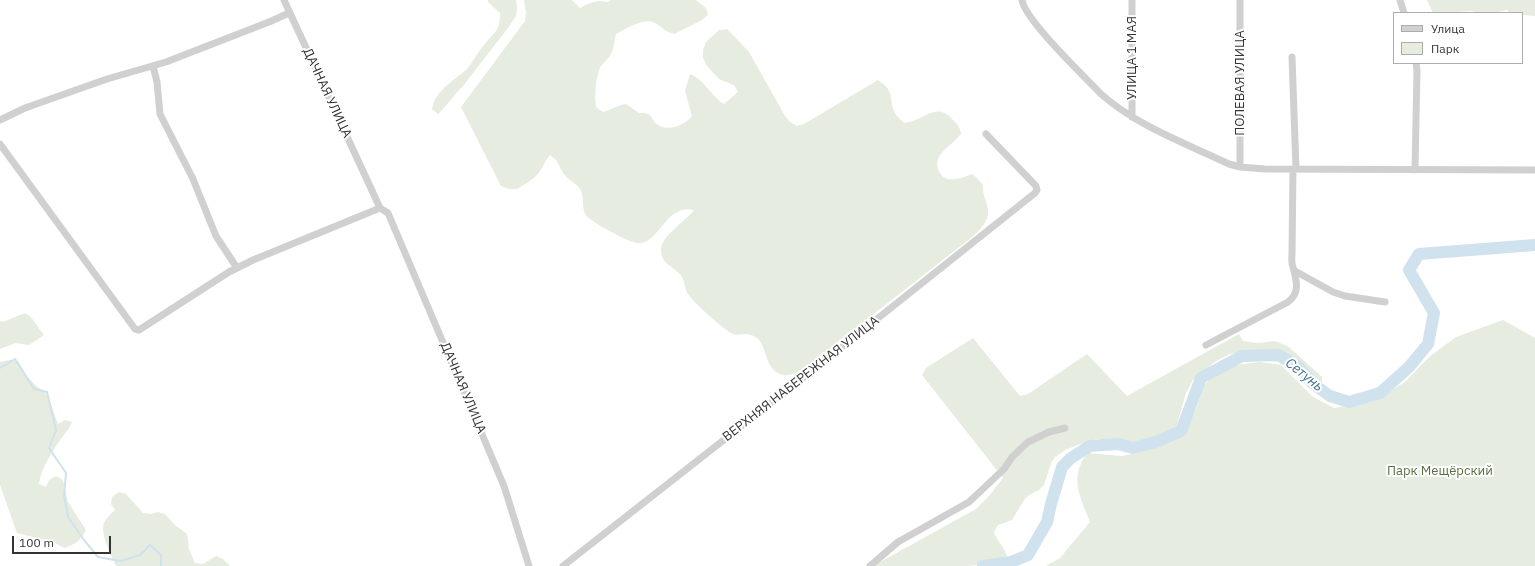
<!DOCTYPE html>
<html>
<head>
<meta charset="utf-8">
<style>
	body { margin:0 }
	#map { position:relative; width:1535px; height:566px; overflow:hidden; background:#fff; font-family:"IBM Plex Sans",sans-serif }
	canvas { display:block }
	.legend { position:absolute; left:1393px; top:12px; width:130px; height:52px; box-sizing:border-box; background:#fff; border:1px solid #adadad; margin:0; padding:5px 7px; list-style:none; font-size:12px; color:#333 }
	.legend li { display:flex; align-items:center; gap:8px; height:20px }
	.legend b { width:20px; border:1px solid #adadad }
	.scale { position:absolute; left:12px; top:536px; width:99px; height:18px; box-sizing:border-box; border:2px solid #333; border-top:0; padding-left:5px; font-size:12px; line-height:14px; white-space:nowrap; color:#333; -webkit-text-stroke:3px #fff; paint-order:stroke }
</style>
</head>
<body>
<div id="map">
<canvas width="1535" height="566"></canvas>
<ul class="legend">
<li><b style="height:5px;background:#d0d0d0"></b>Улица</li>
<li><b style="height:11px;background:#e6ecdf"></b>Парк</li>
</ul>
<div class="scale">100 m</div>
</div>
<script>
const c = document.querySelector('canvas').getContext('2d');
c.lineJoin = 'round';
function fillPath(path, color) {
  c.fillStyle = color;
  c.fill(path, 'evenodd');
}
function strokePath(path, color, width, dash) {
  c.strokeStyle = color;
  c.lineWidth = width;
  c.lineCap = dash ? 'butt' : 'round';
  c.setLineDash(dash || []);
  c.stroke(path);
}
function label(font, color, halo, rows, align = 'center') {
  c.font = font + ' "IBM Plex Sans",sans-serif';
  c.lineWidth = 4;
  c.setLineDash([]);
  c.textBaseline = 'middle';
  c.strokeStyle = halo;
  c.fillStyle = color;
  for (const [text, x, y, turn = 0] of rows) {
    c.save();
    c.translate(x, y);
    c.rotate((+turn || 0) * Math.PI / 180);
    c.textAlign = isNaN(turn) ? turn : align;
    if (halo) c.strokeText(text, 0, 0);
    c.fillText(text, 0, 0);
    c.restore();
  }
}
const green = new Path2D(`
	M 488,0 L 516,0 L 517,8 L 516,16 L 508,28 L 463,86 C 454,94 448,105 438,114 L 432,109 C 434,92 453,81 466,70 C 473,63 477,53 484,45 C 494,32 500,32 500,13 L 488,2 Z
	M 524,0 L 572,0 L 580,8 C 590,2 597,0 608,2 L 611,0 L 696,0 L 706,8 L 708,15 L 702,20 L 674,34 C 666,32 662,27 655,23 C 644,17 626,29 616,34 L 613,49 L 610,56 L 600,67 L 596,82 L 595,98 L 596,107 L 603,112 C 612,110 617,105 626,104 L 639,113 C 655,112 649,119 658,125 C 669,132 685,125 692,116 L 685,91 L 690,74 C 704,79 711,96 724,104 L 738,92 L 734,85 L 719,79 L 707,66 L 703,58 L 703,50 L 706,42 L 719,30 L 727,29 L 749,52 L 785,116 L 790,122 L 797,126 L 804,124 L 878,80 C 896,92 888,98 895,113 C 897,117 901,120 904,123 C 924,121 936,101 952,119 C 957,124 960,127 961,134 C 955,142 943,149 939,157 C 937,160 937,165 938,169 C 944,186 961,178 973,174 L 983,185 C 982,196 987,200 988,210 C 990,225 969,240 958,248 L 816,359 C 806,366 791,381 778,373 C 764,365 767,346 757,338 C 747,331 742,336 733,334 C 725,331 692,301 688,294 C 684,287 685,281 680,274 C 673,266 660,263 661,249 C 662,235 686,221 694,210 C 665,203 659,246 637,243 C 628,242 591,222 586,215 C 581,208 585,196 580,189 C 576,183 568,180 564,174 C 558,166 560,162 550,155 C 546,159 545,163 542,168 C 537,178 525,184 517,189 L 509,189 L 501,186 L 461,107 L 525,21 L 526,13 Z
	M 1427,0 L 1535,0 L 1535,16 L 1522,15 L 1522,13 L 1510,13 L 1507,10 L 1493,13 L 1475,13 L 1473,11 L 1433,13 Z
	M 25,313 C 34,318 37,327 44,335 L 29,345 L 16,343 L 0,349 L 0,321 L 3,322 Z
	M 1503,320 L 1535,338 L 1535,566 L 1046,566 L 1060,558 L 1090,522 C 1080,496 1069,479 1087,453 L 1122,456 L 1141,452 L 1171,442 L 1189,424 L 1197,407 L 1204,385 L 1219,372 L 1236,365 L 1260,362 L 1281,365 L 1313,397 L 1334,408 L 1372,402 L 1405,382 L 1429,357 L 1456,337 Z
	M 1239,334 L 1243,341 L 1258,343 L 1275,341 L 1289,347 L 1322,377 L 1322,385 L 1315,380 L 1292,360 L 1280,353 L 1245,351 L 1230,354 L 1216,361 L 1193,380 L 1186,393 L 1176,428 L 1171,433 L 1164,437 L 1142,444 L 1096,439 L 1067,449 L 1055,457 L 1051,463 L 1044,485 L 1039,490 L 1029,495 L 1024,500 L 1012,520 L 998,525 L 994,532 C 997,542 1006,548 1007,558 L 1001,563 L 967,566 L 873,566 L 976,509 L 990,495 L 1003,478 L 922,375 L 926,368 L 973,338 L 1020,396 L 1028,394 L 1087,354 L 1127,396 Z
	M 10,360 L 18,361 L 27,376 L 37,387 L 43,390 L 48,397 L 58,424 L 65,420 L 72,422 C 70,428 67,431 63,436 C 54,449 41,467 39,484 L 46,487 L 49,480 L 56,476 L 63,480 L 68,502 L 86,530 C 81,540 75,545 64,548 L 55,543 L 17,533 L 0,485 L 0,362 Z
	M 119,492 L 126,494 L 143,513 L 151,514 L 158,512 L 165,514 L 175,525 L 187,534 L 189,549 L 195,563 L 203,564 L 216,556 L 223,559 L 230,566 L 116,566 C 111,554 100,535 104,523 C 106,518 111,514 115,510 L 111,504 L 112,497 Z`);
const stream = new Path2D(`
	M 0,368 L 15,359 L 34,389 L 47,392 L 56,430 L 49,448 L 66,473 L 64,496 L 68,517 L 84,540 L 98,557 L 120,561 L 140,555 L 150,545 L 161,555 L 161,566`);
const river = new Path2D(`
	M 983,566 L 1011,562 L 1028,555 L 1047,522 L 1051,504 L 1062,467 L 1071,458 L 1090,446 L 1118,444 L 1133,448 L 1156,442 L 1181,431 L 1201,378 L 1242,356 L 1278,355 L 1299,367 L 1312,383 L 1330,396 L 1349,402 L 1380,393 L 1409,367 L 1428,344 L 1434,313 L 1409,270 L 1419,254 L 1535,245`);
const minor = new Path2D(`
	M 284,0 L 380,208
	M 1022,0 C 1025,20 1084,76 1101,94 C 1137,126 1185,143 1229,164 L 1240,167 L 1265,169 L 1535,170
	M 1240,0 L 1240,167
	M 1400,0 L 1404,13
	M 1292,57 L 1296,169
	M 153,66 L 157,82 L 160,114 L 193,179 L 216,236 L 237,268
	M 1132,117 L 1132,0
	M 0,120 L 25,108 L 107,79 L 166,62 L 269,22 L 289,13
	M 0,144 L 135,329 L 139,330 L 229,272 L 253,260 L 380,208
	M 1415,170 L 1417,70 L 1416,63
	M 380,208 L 388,213 L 504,486 L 529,566
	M 1295,271 L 1333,292 L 1345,296 L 1385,302
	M 1206,345 L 1288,302 C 1301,292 1296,280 1293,267 C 1291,263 1292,258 1292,254 L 1293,169
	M 563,566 L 813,370 L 1035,193 L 1037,190 L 1036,186 L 986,134
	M 870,566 L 898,542 L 969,502 L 1004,469 L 1012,457 L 1028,442 L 1049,432 L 1065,428`);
const streetNames = [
	["УЛИЦА 1 МАЯ",1132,58,-90],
	["ПОЛЕВАЯ УЛИЦА",1240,83,-90],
	["ДАЧНАЯ УЛИЦА",327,93,65],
	["ВЕРХНЯЯ НАБЕРЕЖНАЯ УЛИЦА",801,379,-38],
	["ДАЧНАЯ УЛИЦА",463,388,67]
];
const parkNames = [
	["Парк Мещёрский",1440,471]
];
const waterNames = [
	["Сетунь",1304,375,39]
];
fillPath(green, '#e6ecdf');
strokePath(stream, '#cfe2ee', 2);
strokePath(river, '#cfe2ee', 12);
strokePath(minor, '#d0d0d0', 7);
label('13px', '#333', '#fff', streetNames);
label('13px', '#56703f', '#fff', parkNames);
label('italic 14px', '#3f7597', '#fff', waterNames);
</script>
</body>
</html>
